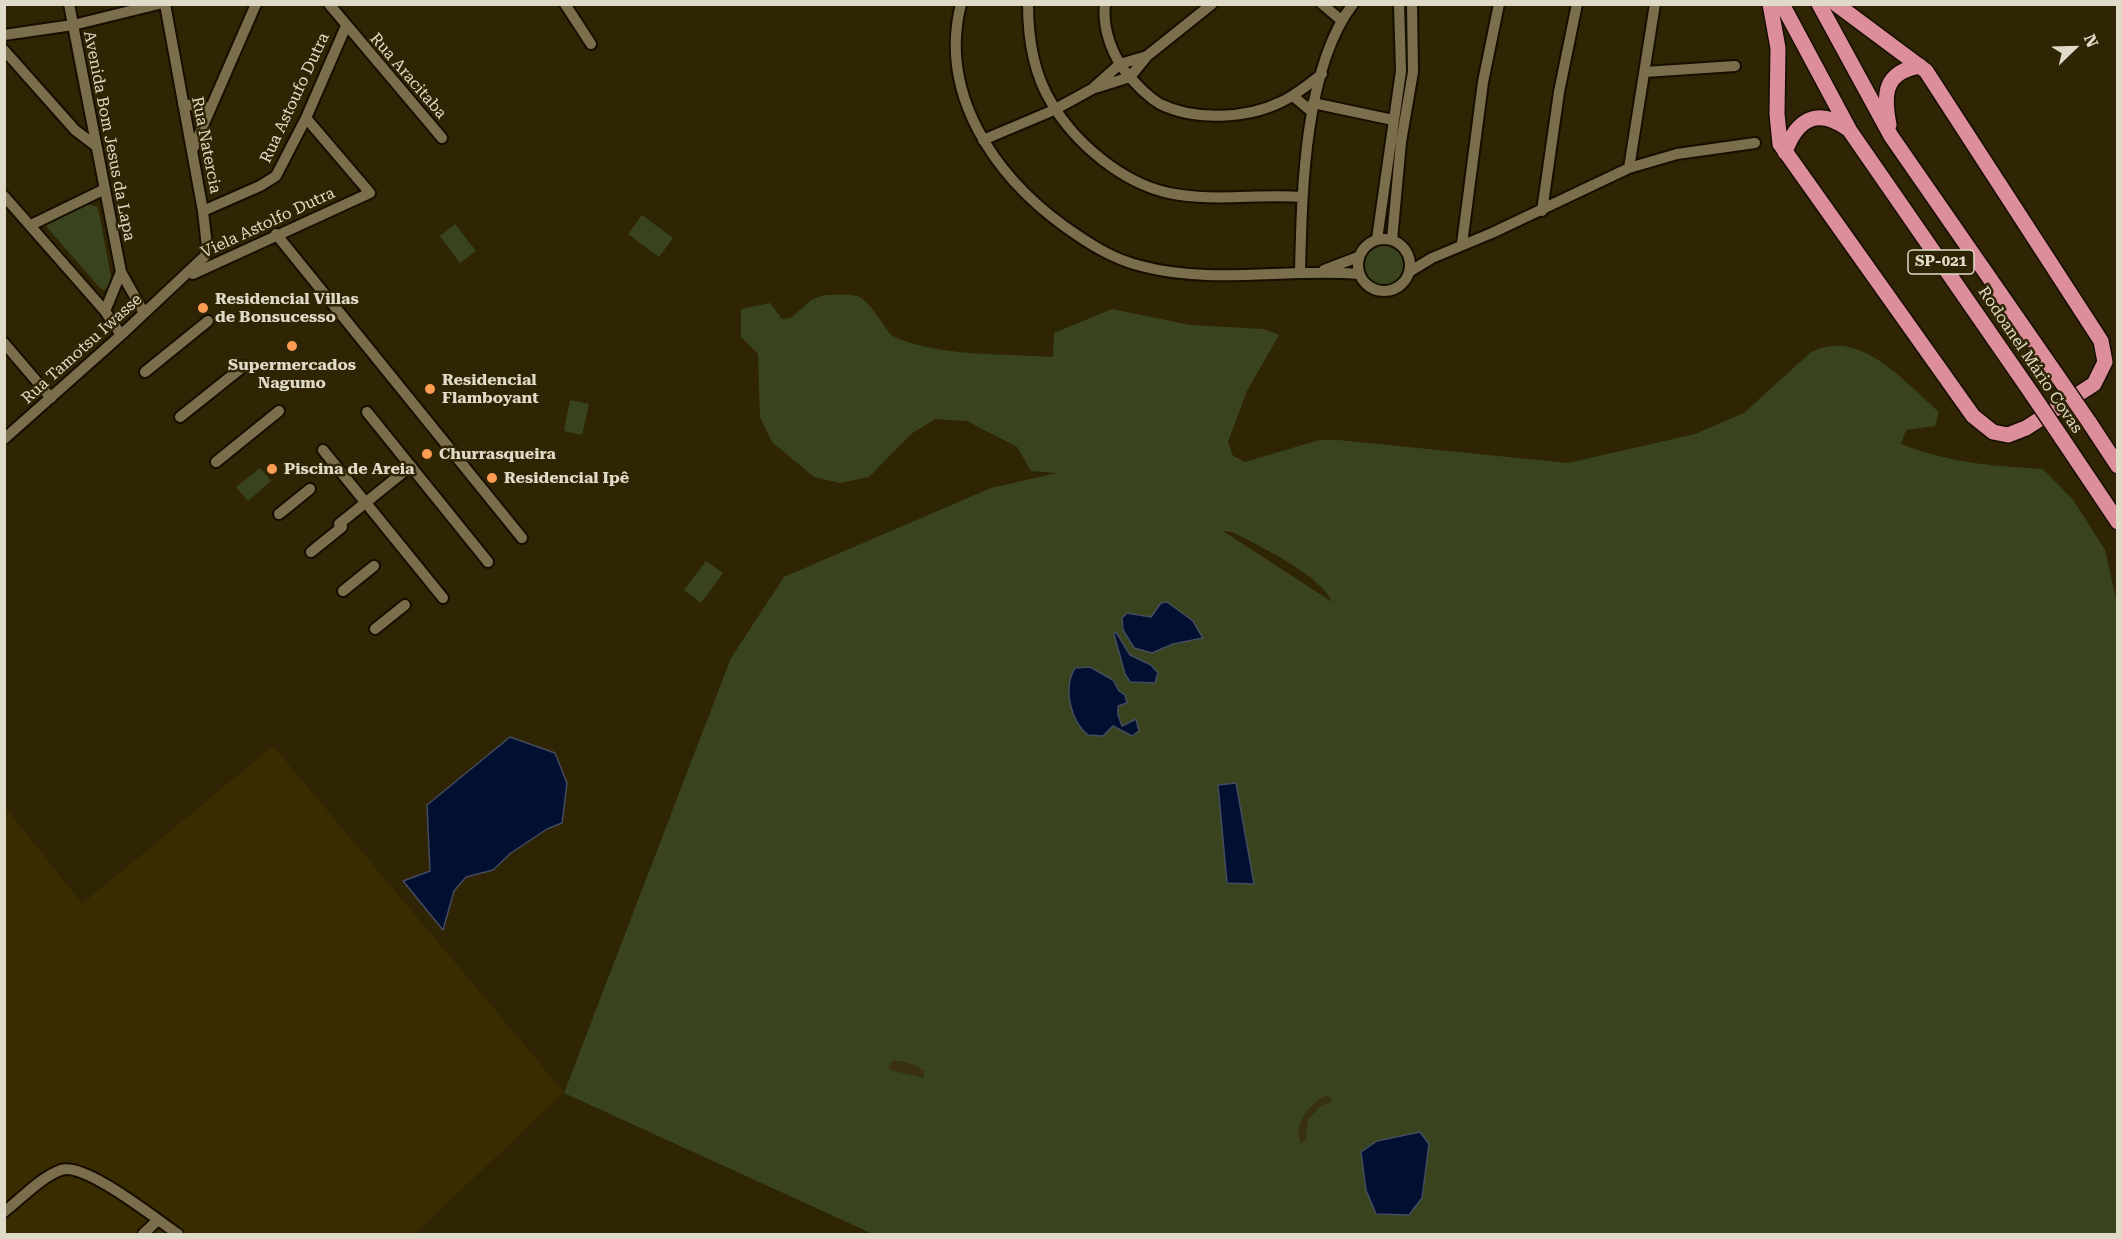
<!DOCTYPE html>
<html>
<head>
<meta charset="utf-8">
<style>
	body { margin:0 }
	#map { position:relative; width:2122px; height:1239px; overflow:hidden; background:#2f2504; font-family:"Roboto Serif",serif }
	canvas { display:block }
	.frame { position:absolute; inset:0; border:6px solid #e0dac8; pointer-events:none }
	.north { position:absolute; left:2044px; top:18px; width:60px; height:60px; -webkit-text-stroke:4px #2f2504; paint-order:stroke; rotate:67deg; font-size:16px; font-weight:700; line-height:24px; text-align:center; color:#e0dac8 }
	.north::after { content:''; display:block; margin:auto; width:21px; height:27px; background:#e0dac8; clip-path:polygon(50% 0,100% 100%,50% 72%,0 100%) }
</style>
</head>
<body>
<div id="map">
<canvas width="2122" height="1239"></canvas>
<div class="frame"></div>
<div class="north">N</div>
</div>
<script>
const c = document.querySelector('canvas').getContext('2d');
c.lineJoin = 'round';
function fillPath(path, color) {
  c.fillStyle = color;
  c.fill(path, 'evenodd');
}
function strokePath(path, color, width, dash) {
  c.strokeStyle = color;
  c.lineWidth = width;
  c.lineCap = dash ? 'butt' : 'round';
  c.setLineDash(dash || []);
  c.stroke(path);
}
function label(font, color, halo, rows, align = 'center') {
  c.font = font + ' "Roboto Serif",serif';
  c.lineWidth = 5;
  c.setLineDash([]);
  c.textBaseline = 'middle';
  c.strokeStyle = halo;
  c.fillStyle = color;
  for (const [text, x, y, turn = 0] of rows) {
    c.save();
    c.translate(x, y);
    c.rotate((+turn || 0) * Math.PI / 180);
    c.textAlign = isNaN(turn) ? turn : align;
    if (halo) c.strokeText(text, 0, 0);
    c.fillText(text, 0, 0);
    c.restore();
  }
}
const built = new Path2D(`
	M 273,746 L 564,1092 L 415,1234 L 5,1234 L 4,805 L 82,904 Z`);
const green = new Path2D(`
	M 84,203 L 98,207 L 111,277 L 111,285 L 104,290 L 100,288 L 45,225 Z
	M 642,215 L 673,238 L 659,257 L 628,234 Z
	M 455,224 L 476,251 L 460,263 L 440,236 Z
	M1362 265a22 22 0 1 1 44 0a22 22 0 1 1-44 0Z
	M 824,295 C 861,295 860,291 881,321 C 885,326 888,333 893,336 C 930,356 1009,354 1053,357 L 1054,333 L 1112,309 L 1190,325 L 1263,329 L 1279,335 L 1247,391 L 1228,442 L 1233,456 L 1245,462 L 1319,440 L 1338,440 L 1568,463 L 1695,434 L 1744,413 L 1810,353 C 1859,326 1904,382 1939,412 L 1935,426 L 1906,430 L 1901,444 C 1950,463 1991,466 2043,469 L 2074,501 L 2105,550 L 2118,607 L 2117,1234 L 873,1234 L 564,1093 L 731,658 L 784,577 L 991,488 L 1057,473 L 1031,471 L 1017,447 L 967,421 L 935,419 L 911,434 L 869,477 L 840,483 L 814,477 L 772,442 L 760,417 L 758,354 L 741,337 L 741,309 L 770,303 L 782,319 L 791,318 L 811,300 ZM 1223,531 L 1232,532 C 1259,546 1321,575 1332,602 Z
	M 570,400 L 589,404 L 582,435 L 564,431 Z
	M 260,468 L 271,481 L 248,501 L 236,487 Z
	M 706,561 L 723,573 L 701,603 L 684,590 Z`);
const sand = new Path2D(`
	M 893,1061 C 903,1060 916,1065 924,1071 L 924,1078 L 890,1070 L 888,1067 Z
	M 1329,1095 L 1333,1101 L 1320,1107 L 1308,1119 L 1306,1140 L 1301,1144 C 1292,1128 1310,1099 1329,1095 Z`);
const water = new Path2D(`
	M 1167,602 L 1193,621 L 1203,638 L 1173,644 L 1152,653 L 1134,648 L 1123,630 L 1122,618 L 1127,613 L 1151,617 L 1161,603 Z
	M 1116,632 L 1130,655 L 1151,665 L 1158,673 L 1155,683 L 1130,682 L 1125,674 L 1114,634 Z
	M 1090,667 L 1113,680 L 1119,691 L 1125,695 L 1127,703 L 1118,706 L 1118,715 L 1122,726 L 1136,719 L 1139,731 L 1132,736 L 1113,726 L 1103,736 L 1088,735 C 1070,721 1063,687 1075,668 Z
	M 510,737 L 555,753 L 567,783 L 562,823 L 547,829 L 511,853 L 493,870 L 466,877 L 454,891 L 443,930 L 403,881 L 430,871 L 427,805 Z
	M 1236,783 L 1254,884 L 1227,883 L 1218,785 Z
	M 1420,1132 L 1429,1144 L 1422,1198 L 1409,1215 L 1376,1214 L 1366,1190 L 1361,1152 L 1377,1141 Z`);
const minor = new Path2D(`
	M 69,4 L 121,272 L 144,313
	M 329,4 L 442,138
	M 565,4 L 591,44
	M 961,4 C 938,94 995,176 1064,226 C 1088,243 1112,259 1141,266 C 1212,285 1286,268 1359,274
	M 1028,4 C 1028,37 1034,74 1051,102 C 1075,143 1122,183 1169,193 C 1212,202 1257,194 1302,197
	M 1105,4 C 1102,29 1113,58 1129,76 C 1139,87 1148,97 1160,104 C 1195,121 1246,119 1281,102 C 1296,95 1309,84 1322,74
	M 1322,4 L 1341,20
	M 4,35 L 73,25 L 159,4
	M 4,50 L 75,130 L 96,146
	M 1645,72 L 1735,66
	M 1095,88 L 1130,77 L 1147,56 L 1212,4
	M 1293,96 L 1312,112
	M 1313,103 L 1393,120
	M 183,104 L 211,108
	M 983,140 L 1054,110 L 1092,89 L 1120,64 L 1147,56
	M 192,151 L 256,4
	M 1629,168 L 1655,4
	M 4,196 L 105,311 L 121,335
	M 203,211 L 260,186 L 276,176 L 306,118 L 346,26
	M 1542,211 L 1559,92 L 1577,4
	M 31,225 L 105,189
	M 276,234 L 522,538
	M1358 265a26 26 0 1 1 52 0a26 26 0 1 1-52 0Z
	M 1377,239 L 1401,71 L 1399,4
	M 1392,240 L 1401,142 L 1413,72 L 1412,4
	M 1462,244 L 1483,82 L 1499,4
	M 1324,270 L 1358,257
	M 1300,271 C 1302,192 1304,68 1353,4
	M 1409,272 L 1432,258 L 1492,233 L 1629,168 L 1677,154 L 1755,143
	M 193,274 L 370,193 L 306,118
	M 105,311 L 121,272
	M 4,343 L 51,398
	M 145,372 L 208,321
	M 367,412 L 488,562
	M 180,417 L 244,366
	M 4,439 L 121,335 L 205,256 L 207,247 L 203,211 L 165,4
	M 323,450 L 443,598
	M 216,462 L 279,411
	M 279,514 L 310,489
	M 339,524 L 411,466
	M 311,552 L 342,527
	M 343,591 L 374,566
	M 375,629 L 405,605
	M 4,1212 C 21,1199 41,1177 61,1170 C 84,1161 157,1220 178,1234
	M 143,1234 L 158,1220`);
const highway = new Path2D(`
	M 1770,4 L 1778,48 L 1777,114 L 1780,144 L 1973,416 L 1993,432 L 2008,435 L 2026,428 L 2094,384 L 2105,362 L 2101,341 L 1926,71 L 1836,4
	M 1782,4 L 1850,131 L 2032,394
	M 1819,4 L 1891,136 L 2056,374
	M 1889,125 C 1883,94 1884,72 1920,66
	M 1785,152 C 1797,119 1817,107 1848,129
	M 2089,422 L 2118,466
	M 2061,437 L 2118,522`);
const highwayBridge = new Path2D(`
	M 2056,374 L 2089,422
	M 2032,394 L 2061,437`);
const markers = [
	[203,308,6,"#fc9d53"],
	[292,346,6,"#fc9d53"],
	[430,389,6,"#fc9d53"],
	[427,454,6,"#fc9d53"],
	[272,469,6,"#fc9d53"],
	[492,478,6,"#fc9d53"]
];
const shields = [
	[1941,262,66]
];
const shieldNames = [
	["SP-021",1941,262]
];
const streetNames = [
	["Rua Aracitaba",408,76,49],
	["Rua Astoufo Dutra",295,98,-65],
	["Avenida Bom Jesus da Lapa",109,136,79],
	["Rua Natercia",206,145,79],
	["Viela Astolfo Dutra",268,223,-25],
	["Rua Tamotsu Iwasse",82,349,-42],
	["Rodoanel Mário Covas",2030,360,56]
];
const poiNames = [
	["Residencial Villas",215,299],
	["de Bonsucesso",215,317],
	["Supermercados",292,365,"center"],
	["Nagumo",292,383,"center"],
	["Residencial",442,380],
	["Flamboyant",442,398],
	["Churrasqueira",439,454],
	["Piscina de Areia",284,469],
	["Residencial Ipê",504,478]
];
fillPath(built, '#392c01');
fillPath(green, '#39441e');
fillPath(sand, '#383010');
fillPath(water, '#010f31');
strokePath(water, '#444c5e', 1.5);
strokePath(minor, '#160e00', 14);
strokePath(highway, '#160e00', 18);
strokePath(minor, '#7a6e4d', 10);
strokePath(highway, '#dc8e9b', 15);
strokePath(highwayBridge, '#160e00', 18, []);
strokePath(highwayBridge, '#dc8e9b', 15);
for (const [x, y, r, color] of markers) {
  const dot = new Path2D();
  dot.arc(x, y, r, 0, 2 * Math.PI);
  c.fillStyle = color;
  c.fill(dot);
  strokePath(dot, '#2f2504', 2);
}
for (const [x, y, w] of shields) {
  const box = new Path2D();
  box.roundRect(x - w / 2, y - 12, w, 24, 4.5);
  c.fillStyle = '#2f2504';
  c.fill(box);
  strokePath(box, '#e0dac8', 1.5);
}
label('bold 15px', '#e0dac8', null, shieldNames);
label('16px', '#e0dac8', '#2f2504', streetNames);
label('bold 16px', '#e0dac8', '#2f2504', poiNames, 'left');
</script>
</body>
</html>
